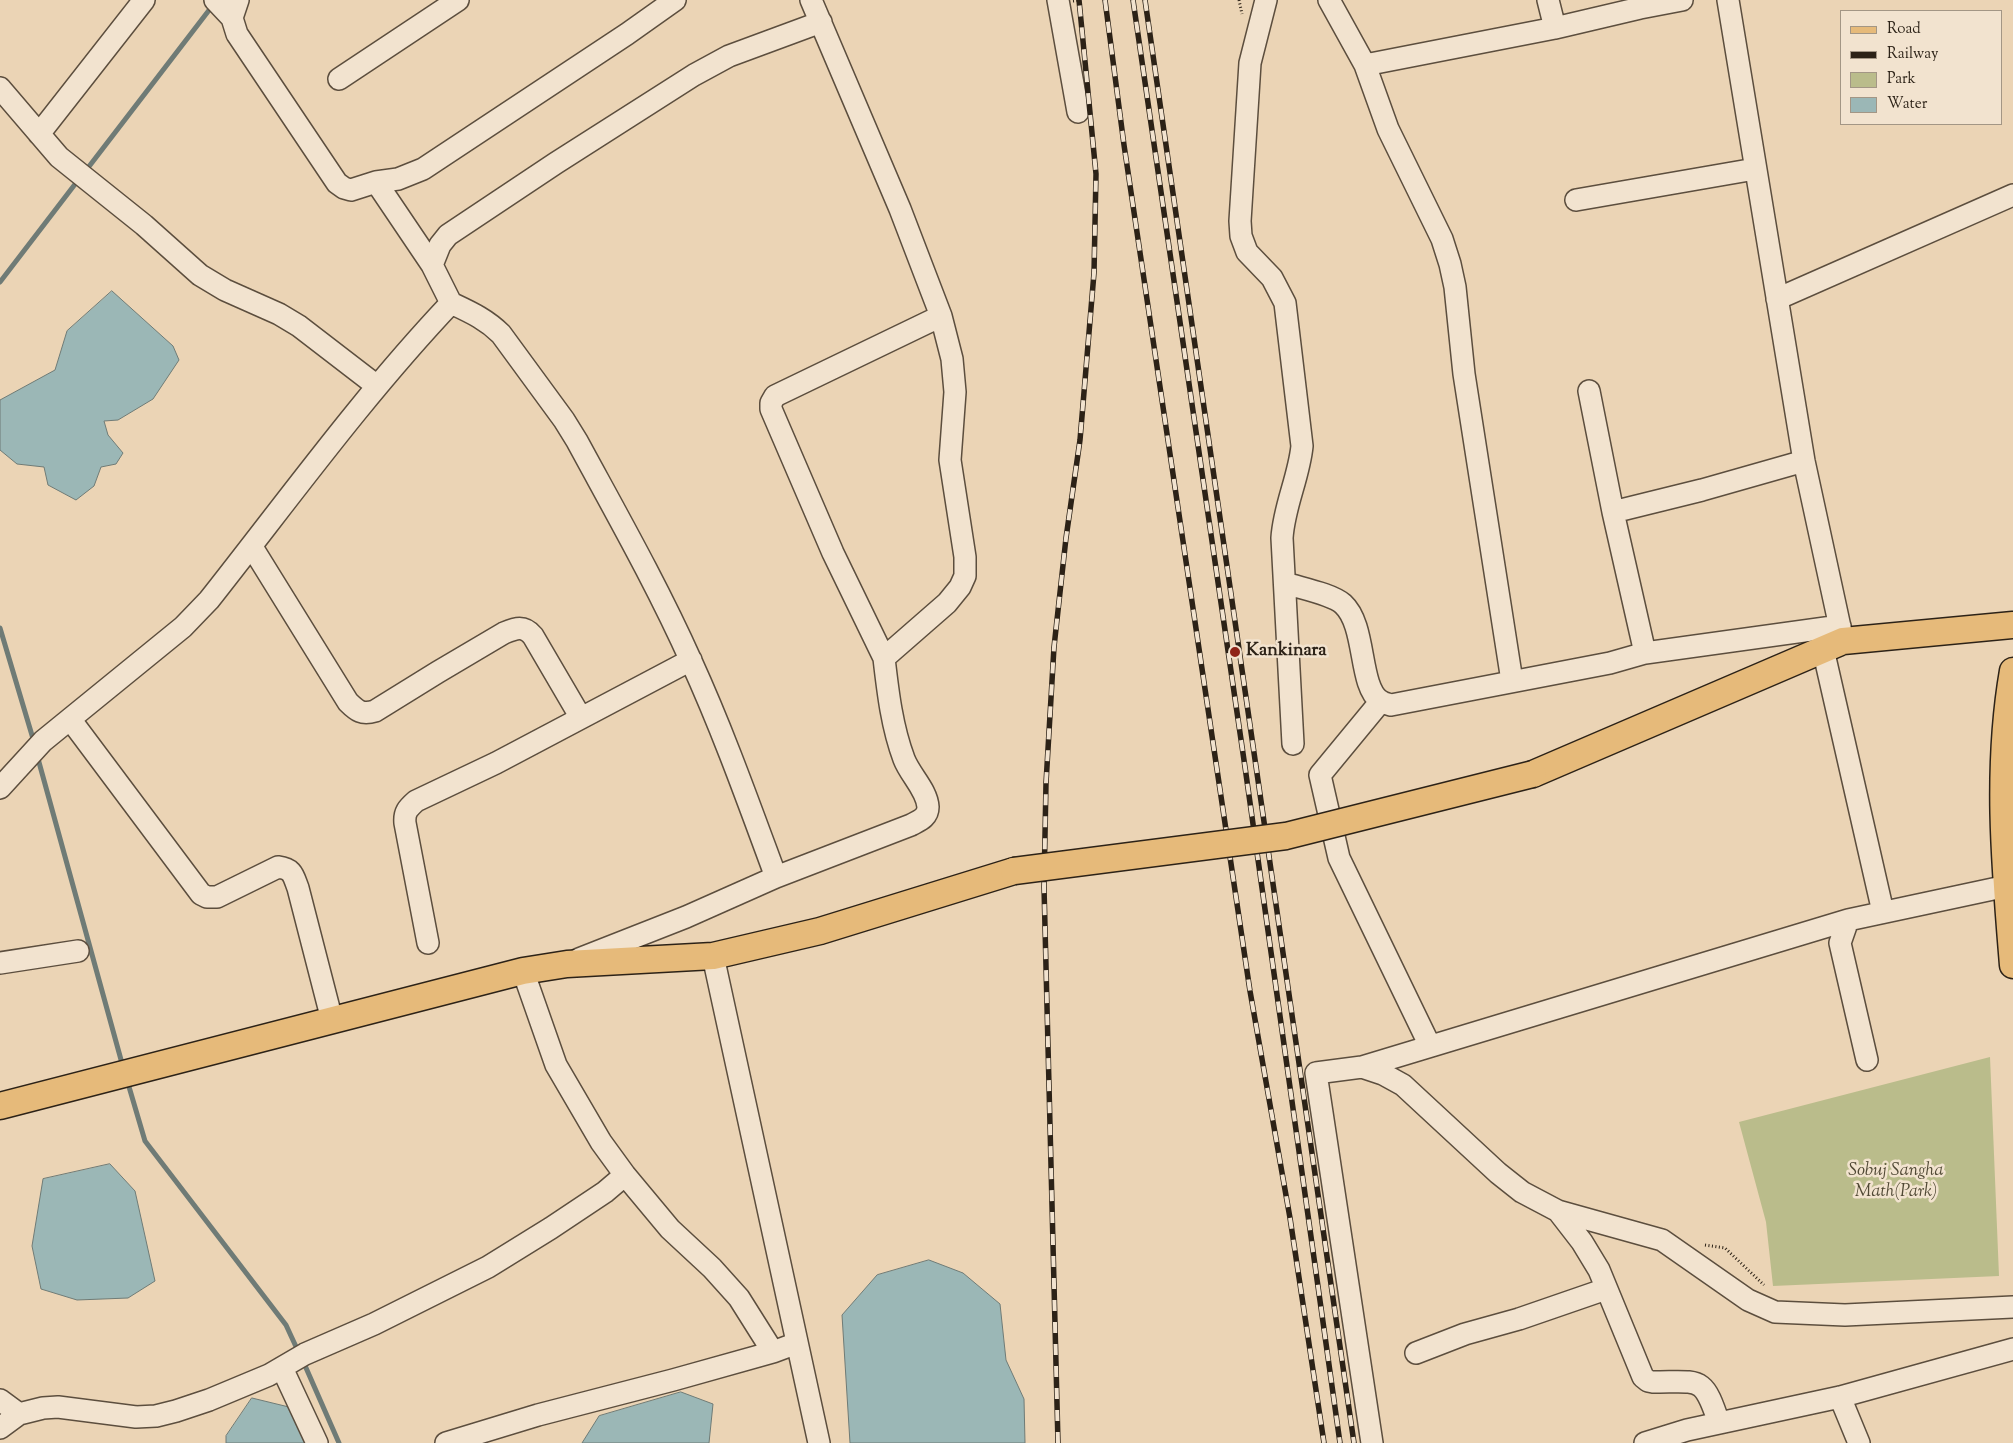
<!DOCTYPE html>
<html>
<head>
<meta charset="utf-8">
<style>
	body { margin:0 }
	#map { position:relative; width:2013px; height:1443px; overflow:hidden; background:#ebd4b5; font-family:"Sorts Mill Goudy",serif }
	canvas { display:block }
	.legend { position:absolute; left:1840px; top:10px; width:162px; height:115px; box-sizing:border-box; background:#f2e3cf; border:1px solid #a39685; margin:0; padding:6px 9px; list-style:none; font-size:15px; color:#2c2217 }
	.legend li { display:flex; align-items:center; gap:10px; height:25px }
	.legend b { width:25px; border:1px solid #a39685 }
</style>
</head>
<body>
<div id="map">
<canvas width="2013" height="1443"></canvas>
<ul class="legend">
<li><b style="height:6px;background:#e6ba7a"></b>Road</li>
<li><b style="height:6px;background:#2c2217"></b>Railway</li>
<li><b style="height:14px;background:#babc8b"></b>Park</li>
<li><b style="height:14px;background:#9bb7b6"></b>Water</li>
</ul>
</div>
<script>
const c = document.querySelector('canvas').getContext('2d');
c.lineJoin = 'round';
function fillPath(path, color) {
  c.fillStyle = color;
  c.fill(path, 'evenodd');
}
function strokePath(path, color, width, dash) {
  c.strokeStyle = color;
  c.lineWidth = width;
  c.lineCap = dash ? 'butt' : 'round';
  c.setLineDash(dash || []);
  c.stroke(path);
}
function label(font, color, halo, rows, align = 'center') {
  c.font = font + ' "Sorts Mill Goudy",serif';
  c.lineWidth = 5;
  c.setLineDash([]);
  c.textBaseline = 'middle';
  c.strokeStyle = halo;
  c.fillStyle = color;
  for (const [text, x, y, turn = 0] of rows) {
    c.save();
    c.translate(x, y);
    c.rotate((+turn || 0) * Math.PI / 180);
    c.textAlign = isNaN(turn) ? turn : align;
    if (halo) c.strokeText(text, 0, 0);
    c.fillText(text, 0, 0);
    c.restore();
  }
}
const green = new Path2D(`
	M 1990,1057 L 1999,1276 L 1773,1286 L 1766,1222 L 1739,1122 Z`);
const water = new Path2D(`
	M 112,291 L 173,346 L 179,360 L 153,399 L 118,420 L 104,421 L 108,435 L 123,453 L 116,464 L 101,467 L 94,486 L 76,500 L 48,485 L 44,467 L 17,464 L 0,450 L 0,400 L 55,370 L 67,331 Z
	M 110,1164 L 135,1191 L 155,1281 L 128,1298 L 77,1300 L 41,1289 L 32,1246 L 43,1179 Z
	M 929,1260 L 963,1273 L 1000,1304 L 1006,1360 L 1024,1399 L 1025,1443 L 850,1443 L 842,1315 L 877,1275 Z
	M 681,1392 L 713,1404 L 709,1443 L 582,1443 L 599,1416 Z
	M 252,1398 L 293,1408 L 307,1443 L 226,1443 L 226,1436 Z`);
const stream = new Path2D(`
	M 84,173 L 213,5
	M 0,282 L 79,179
	M 0,628 L 34,742
	M 37,755 L 123,1067
	M 127,1080 L 145,1141 L 286,1325 L 298,1351
	M 303,1361 L 339,1443`);
const path = new Path2D(`
	M 1239,0 L 1242,14
	M 1705,1245 L 1725,1248 L 1764,1285`);
const minor = new Path2D(`
	M 215,0 L 232,18
	M 238,0 L 232,18 L 237,34 L 337,183 L 344,188 L 351,190 L 376,182 L 398,179 L 423,169 L 627,34 L 675,0
	M 1058,0 L 1078,112
	M 1266,0 L 1250,63 L 1240,221 L 1241,236 L 1247,252 L 1272,278 L 1285,303 L 1302,446 C 1299,477 1284,506 1282,538 L 1293,744
	M 1329,0 L 1365,65 L 1388,129 L 1442,239 L 1450,264 L 1455,287 L 1464,374 L 1512,681
	M 1548,0 L 1555,28
	M 1728,0 L 1804,461 L 1843,641
	M 1365,65 L 1555,28 L 1640,8 L 1682,0
	M 339,79 L 458,0
	M 0,88 L 59,157 L 144,225 L 200,275 L 225,290 L 279,314 L 299,326 L 377,386
	M 39,134 L 144,0
	M 376,182 L 432,265
	M 1576,200 L 1755,169
	M 1777,299 L 2013,195
	M 451,303 L 432,265 L 440,245 L 448,235 L 556,163 L 694,75 L 729,56 L 821,22
	M 1589,391 L 1613,512 L 1702,490 L 1804,461
	M 252,547 L 348,702 C 357,711 362,715 375,711 L 438,672 L 504,633 C 516,628 524,625 533,636 L 581,718
	M 1285,583 C 1300,588 1332,594 1343,604 C 1367,626 1358,685 1380,701 C 1383,703 1388,704 1391,705 L 1610,663 L 1645,653 L 1613,512
	M 1823,649 L 1883,912
	M 1645,653 L 1840,626
	M 884,658 L 833,553 L 771,409 L 771,403 L 775,396 L 941,316
	M 1381,701 L 1320,775 L 1339,858 L 1430,1046
	M 70,719 L 201,894 L 207,897 L 217,897 L 278,867 C 293,869 293,875 298,888 L 332,1020
	M 0,788 L 43,741 L 183,627 L 209,600 C 288,500 363,396 451,303 C 470,312 486,319 501,334 L 564,420 L 577,441 C 616,513 657,585 691,661 C 723,731 749,804 776,877
	M 428,943 L 405,823 C 404,812 408,808 416,801 L 496,763 L 691,660
	M 713,956 L 819,1443
	M 579,959 L 686,917 L 776,877 L 911,825 C 918,821 928,818 928,807 C 927,790 910,775 904,759 C 892,727 888,693 884,658 L 947,603 L 960,587 L 965,576 L 965,557 L 950,460 L 955,392 L 952,359 L 941,316 L 900,209 L 811,0
	M 0,963 L 78,951
	M 523,971 L 556,1065 L 601,1142 L 625,1175 L 670,1229 L 712,1268 L 739,1298 L 773,1352 L 797,1343
	M 1867,1060 L 1840,943 L 1848,920 L 2007,886
	M 1362,1067 L 1848,920
	M 1558,1211 L 1582,1242 L 1599,1270 L 1643,1377 L 1648,1381 L 1653,1382 C 1701,1382 1703,1375 1719,1423
	M 1416,1353 L 1465,1334 L 1519,1319 L 1606,1289
	M 282,1368 L 317,1443
	M 1840,1397 L 1859,1443
	M 0,1400 L 19,1414 L 43,1408 L 58,1407 L 136,1417 L 156,1416 L 176,1411 L 209,1400 L 269,1375 L 305,1354 L 374,1324 L 488,1267 L 551,1228 L 605,1192 L 625,1175
	M 0,1428 L 19,1414
	M 446,1443 L 538,1415 L 673,1380 L 773,1352
	M 1372,1443 L 1316,1073 L 1362,1067 L 1383,1074 L 1403,1085 L 1498,1173 L 1522,1192 L 1558,1211 L 1662,1240 L 1748,1300 L 1775,1312 L 1845,1315 L 2013,1307
	M 1645,1443 L 1687,1430 L 1840,1397 L 2013,1349`);
const major = new Path2D(`
	M 2013,671 C 1996,769 2005,868 2013,965
	M 1533,774 L 1843,641 L 2013,625
	M 0,1106 L 523,971 L 567,964 L 713,956 L 820,931 L 1014,871`);
const rail = new Path2D(`
	M 1105,0 L 1124,145 L 1250,991 L 1290,1218 L 1324,1443
	M 1133,0 L 1245,767 L 1340,1443
	M 1145,0 L 1354,1443
	M 1058,1443 L 1044,887 L 1046,783 L 1054,647 L 1066,538 L 1080,440 L 1094,273 L 1096,174 L 1079,0`);
const pathBridge = new Path2D(`
	M 1073,1 L 1082,0`);
const majorBridge = new Path2D(`
	M 1014,871 L 1286,836 L 1533,774`);
const markers = [
	[1235,652,6,"#8f2418"]
];
const poiNames = [
	["Kankinara",1246,652]
];
const parkNames = [
	["Sobuj Sangha",1896,1172],
	["Math(Park)",1896,1193]
];
fillPath(green, '#babc8b');
fillPath(water, '#9bb7b6');
strokePath(water, '#6f7b76', 1);
strokePath(stream, '#6f7b76', 5);
strokePath(minor, '#5c4e3e', 24);
strokePath(major, '#2c2217', 29);
strokePath(path, '#2c2217', 3, [1, 2.5]);
strokePath(minor, '#f2e3cf', 21);
strokePath(major, '#e6ba7a', 26);
strokePath(rail, '#2c2217', 5.5);
strokePath(rail, '#f2e3cf', 4, [11]);
strokePath(majorBridge, '#2c2217', 29, []);
strokePath(pathBridge, '#2c2217', 3, [1, 2.5]);
strokePath(majorBridge, '#e6ba7a', 26);
for (const [x, y, r, color] of markers) {
  const dot = new Path2D();
  dot.arc(x, y, r, 0, 2 * Math.PI);
  c.fillStyle = color;
  c.fill(dot);
  strokePath(dot, '#f2e3cf', 2);
}
label('bold 18px', '#2c2217', '#f2e3cf', poiNames, 'left');
label('italic 18px', '#504834', '#f2e3cf', parkNames);
</script>
</body>
</html>
